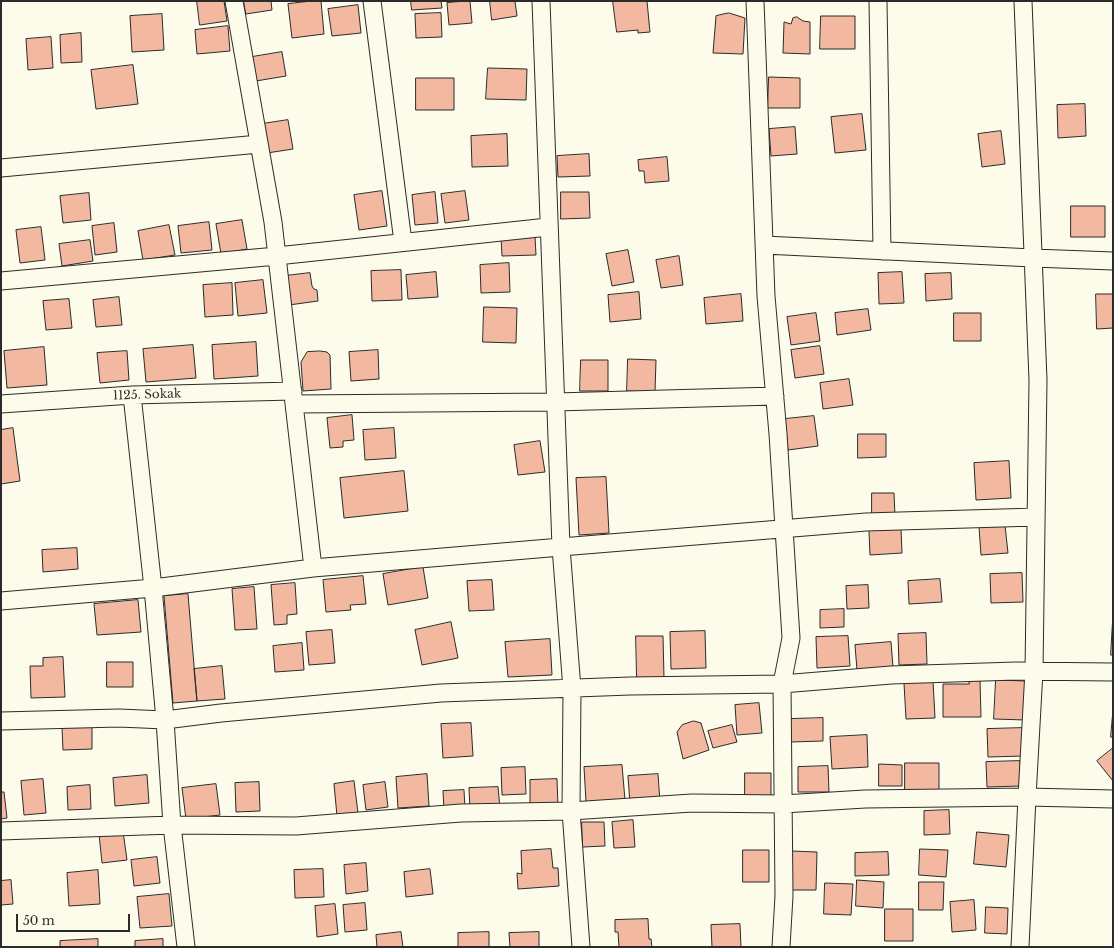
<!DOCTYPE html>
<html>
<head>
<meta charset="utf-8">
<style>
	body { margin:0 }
	#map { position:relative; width:1114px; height:948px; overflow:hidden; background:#fdfbea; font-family:"Libre Baskerville",serif }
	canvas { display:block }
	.frame { position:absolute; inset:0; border:2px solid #2b2b2b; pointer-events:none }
	.scale { position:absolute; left:16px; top:914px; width:114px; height:18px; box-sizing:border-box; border:2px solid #2b2b2b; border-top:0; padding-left:5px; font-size:12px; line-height:14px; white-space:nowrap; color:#2b2b2b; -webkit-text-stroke:3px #fdfbea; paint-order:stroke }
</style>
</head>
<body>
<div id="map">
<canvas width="1114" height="948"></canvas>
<div class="frame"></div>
<div class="scale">50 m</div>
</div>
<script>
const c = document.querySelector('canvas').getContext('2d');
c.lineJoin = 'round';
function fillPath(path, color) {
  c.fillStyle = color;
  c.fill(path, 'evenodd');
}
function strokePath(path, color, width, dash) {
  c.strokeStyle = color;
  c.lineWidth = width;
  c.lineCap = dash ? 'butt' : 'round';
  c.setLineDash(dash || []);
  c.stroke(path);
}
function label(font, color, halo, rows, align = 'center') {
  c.font = font + ' "Libre Baskerville",serif';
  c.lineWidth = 3;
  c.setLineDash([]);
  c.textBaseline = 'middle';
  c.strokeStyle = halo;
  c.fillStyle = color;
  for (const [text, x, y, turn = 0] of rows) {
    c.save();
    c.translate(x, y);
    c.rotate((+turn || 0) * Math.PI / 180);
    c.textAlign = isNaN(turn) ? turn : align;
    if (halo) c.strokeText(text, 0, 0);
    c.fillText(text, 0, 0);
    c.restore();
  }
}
const building = new Path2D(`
	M 197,1 L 224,1 L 227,21 L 200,25 Z
	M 244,1 L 271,1 L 272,10 L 246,14 Z
	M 312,1 L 321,1 L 324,34 L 292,38 L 288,4 Z
	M 411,1 L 441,1 L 442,8 L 412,10 Z
	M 470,1 L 472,23 L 449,25 L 447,3 Z
	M 490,1 L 515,1 L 517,16 L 492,20 Z
	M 613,1 L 647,1 L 650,32 L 638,33 L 638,30 L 617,32 Z
	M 358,5 L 361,33 L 332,36 L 328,9 Z
	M 441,13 L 442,37 L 416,38 L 415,14 Z
	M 729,13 L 745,18 L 743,54 L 713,53 L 716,16 Z
	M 162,14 L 164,50 L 132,52 L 130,16 Z
	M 821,16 L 855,16 L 855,49 L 820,49 Z
	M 797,17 L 803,21 L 810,22 L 810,54 L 783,53 L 784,22 L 791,24 L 793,18 Z
	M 228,26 L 230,51 L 197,54 L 195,30 Z
	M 81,33 L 82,62 L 61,63 L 60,35 Z
	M 51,37 L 53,68 L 28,70 L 26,39 Z
	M 282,52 L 286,76 L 256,81 L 252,57 Z
	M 133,65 L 138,104 L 96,109 L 91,70 Z
	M 488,68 L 527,69 L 526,100 L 486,99 Z
	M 769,77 L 800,78 L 800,108 L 768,108 Z
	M 416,78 L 454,78 L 454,110 L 416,110 Z
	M 1085,104 L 1086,136 L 1058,138 L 1057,105 Z
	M 862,114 L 866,150 L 835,153 L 831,117 Z
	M 288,120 L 293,149 L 267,153 L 262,124 Z
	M 795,127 L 797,154 L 771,156 L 769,129 Z
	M 1001,131 L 1005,164 L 982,167 L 978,134 Z
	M 507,134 L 508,166 L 472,167 L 471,136 Z
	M 589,154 L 590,176 L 558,177 L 557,156 Z
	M 667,157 L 669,181 L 645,183 L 644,171 L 639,171 L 638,160 Z
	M 382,191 L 387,226 L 359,230 L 354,195 Z
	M 465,191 L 469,220 L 445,223 L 441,194 Z
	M 435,192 L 438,223 L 415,225 L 412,195 Z
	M 561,192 L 589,192 L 590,218 L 561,219 Z
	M 89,193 L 91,220 L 63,223 L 60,196 Z
	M 1071,206 L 1105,206 L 1105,237 L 1071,237 Z
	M 242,220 L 247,249 L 221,254 L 216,224 Z
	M 209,222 L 212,250 L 181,253 L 178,226 Z
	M 114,223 L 117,252 L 95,255 L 92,226 Z
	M 169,225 L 175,255 L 143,260 L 138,231 Z
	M 41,227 L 45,260 L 20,263 L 16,230 Z
	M 535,236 L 536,255 L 502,256 L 501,237 Z
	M 90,240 L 93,261 L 62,266 L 59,244 Z
	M 628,250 L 634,282 L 612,286 L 606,254 Z
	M 679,256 L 683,285 L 661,288 L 656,260 Z
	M 509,263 L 510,292 L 481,293 L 480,265 Z
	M 401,270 L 402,300 L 372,301 L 371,271 Z
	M 436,272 L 438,297 L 408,299 L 406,275 Z
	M 902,272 L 904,303 L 879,304 L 878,273 Z
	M 310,273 L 312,286 L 314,289 L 317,290 L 318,301 L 289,305 L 285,276 Z
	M 951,273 L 952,299 L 926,301 L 925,274 Z
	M 263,280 L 267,313 L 238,316 L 235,283 Z
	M 232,283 L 233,315 L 205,317 L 203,285 Z
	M 639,292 L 641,319 L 610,322 L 608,295 Z
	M 741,294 L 743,321 L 706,324 L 704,298 Z
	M 1096,294 L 1113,294 L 1113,328 L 1097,329 Z
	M 119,297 L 122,325 L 96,327 L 93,300 Z
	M 69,299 L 72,328 L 46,330 L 43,301 Z
	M 484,307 L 517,308 L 516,343 L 483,342 Z
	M 868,309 L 871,330 L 837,335 L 835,313 Z
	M 816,313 L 820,341 L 791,345 L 787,317 Z
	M 954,313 L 981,313 L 981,341 L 954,341 Z
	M 256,342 L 258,376 L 214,379 L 212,345 Z
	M 193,345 L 196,378 L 146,382 L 143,349 Z
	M 820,346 L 824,374 L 795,378 L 791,350 Z
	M 44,347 L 47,385 L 7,388 L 4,351 Z
	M 378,350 L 379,379 L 351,381 L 349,352 Z
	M 127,351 L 129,380 L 100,383 L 97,353 Z
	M 320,351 L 327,352 L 330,355 L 331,389 L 303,391 L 301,362 L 307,352 Z
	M 628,359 L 656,360 L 655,392 L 627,391 Z
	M 581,360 L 608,360 L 608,391 L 580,391 Z
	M 849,379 L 853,405 L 823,409 L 820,383 Z
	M 352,415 L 354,440 L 343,441 L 343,447 L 330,448 L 327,418 Z
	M 814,416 L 818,446 L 788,450 L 785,419 Z
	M 13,428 L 20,481 L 1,484 L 1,430 Z
	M 394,428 L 396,458 L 365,460 L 363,430 Z
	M 858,434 L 886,434 L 886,457 L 858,458 Z
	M 540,441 L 545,472 L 518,475 L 514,445 Z
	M 1009,461 L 1011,498 L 976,500 L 974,463 Z
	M 404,471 L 408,511 L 344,518 L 340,478 Z
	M 606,477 L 609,533 L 579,535 L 576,478 Z
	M 872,493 L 894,493 L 895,516 L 872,517 Z
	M 1005,525 L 1008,553 L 981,555 L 979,527 Z
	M 901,529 L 902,553 L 870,555 L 869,531 Z
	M 77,548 L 78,569 L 43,572 L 42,550 Z
	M 423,567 L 428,598 L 388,605 L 383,574 Z
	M 1022,573 L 1023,602 L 991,603 L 990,574 Z
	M 363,576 L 366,604 L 350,605 L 351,610 L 326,612 L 323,580 Z
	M 940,579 L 942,602 L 909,604 L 908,581 Z
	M 492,580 L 494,610 L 469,611 L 467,581 Z
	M 295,583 L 297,614 L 287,615 L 287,624 L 274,625 L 271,585 Z
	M 868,585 L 869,608 L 847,609 L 846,586 Z
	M 254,587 L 257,629 L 235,630 L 232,589 Z
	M 188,594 L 197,701 L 173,703 L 164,596 Z
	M 138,600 L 141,632 L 97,635 L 94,604 Z
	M 844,609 L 844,627 L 820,628 L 820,610 Z
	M 1113,614 L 1113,655 L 1111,655 Z
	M 451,622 L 458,658 L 422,665 L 415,630 Z
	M 332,630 L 335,663 L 309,665 L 306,632 Z
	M 705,631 L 706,668 L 671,669 L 670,632 Z
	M 926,633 L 927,664 L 899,665 L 898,634 Z
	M 636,636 L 663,636 L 664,678 L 637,678 Z
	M 848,636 L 850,666 L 817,668 L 816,637 Z
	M 550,639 L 552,675 L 508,677 L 505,642 Z
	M 891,642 L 893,667 L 857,670 L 855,645 Z
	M 302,643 L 304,670 L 275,672 L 273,646 Z
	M 63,657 L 65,697 L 31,698 L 30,666 L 43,666 L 43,658 Z
	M 107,662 L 133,662 L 133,687 L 107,687 Z
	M 222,666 L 225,699 L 197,701 L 194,669 Z
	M 969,680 L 980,680 L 981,717 L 943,717 L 943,684 L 969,684 Z
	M 996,680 L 1026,681 L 1025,720 L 994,719 Z
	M 933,681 L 935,718 L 906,719 L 904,683 Z
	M 759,703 L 762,733 L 737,735 L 735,705 Z
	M 1113,710 L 1113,737 L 1111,737 Z
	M 823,718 L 823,741 L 791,742 L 790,719 Z
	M 694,721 L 701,723 L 709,750 L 683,759 L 677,732 L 682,725 Z
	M 471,723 L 473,756 L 443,758 L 441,724 Z
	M 732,725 L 737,742 L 713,748 L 708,731 Z
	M 92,726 L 92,749 L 63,750 L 62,727 Z
	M 1023,728 L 1024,756 L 988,757 L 987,729 Z
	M 867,735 L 868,767 L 832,769 L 830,737 Z
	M 1113,748 L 1113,781 L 1097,761 Z
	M 1020,761 L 1021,786 L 987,787 L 986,762 Z
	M 905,763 L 939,763 L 939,790 L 905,790 Z
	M 879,764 L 902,765 L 902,786 L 879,786 Z
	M 622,765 L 625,800 L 586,802 L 584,767 Z
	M 828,766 L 829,792 L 798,792 L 798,767 Z
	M 525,767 L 526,794 L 502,795 L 501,768 Z
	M 745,773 L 771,773 L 771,798 L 745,798 Z
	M 427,774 L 429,806 L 398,808 L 396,777 Z
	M 658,774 L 660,802 L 630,804 L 628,776 Z
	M 147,775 L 149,803 L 115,806 L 113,778 Z
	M 43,779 L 46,813 L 24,815 L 21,781 Z
	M 557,779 L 558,807 L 530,807 L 530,780 Z
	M 354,781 L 358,813 L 337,816 L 334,784 Z
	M 259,782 L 260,811 L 236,812 L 235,783 Z
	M 385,782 L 388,807 L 366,810 L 363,785 Z
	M 216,784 L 220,815 L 186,819 L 182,788 Z
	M 90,785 L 91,809 L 68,810 L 67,787 Z
	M 498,787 L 500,808 L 470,810 L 469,788 Z
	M 464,790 L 465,809 L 444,810 L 443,791 Z
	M 1,792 L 4,792 L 7,818 L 1,819 Z
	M 949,810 L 950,834 L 924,835 L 924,811 Z
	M 633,820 L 635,847 L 614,848 L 612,822 Z
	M 582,822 L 604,822 L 605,846 L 583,847 Z
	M 123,831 L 127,860 L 102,863 L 99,834 Z
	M 977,832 L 1009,835 L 1006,867 L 974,864 Z
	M 551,849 L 553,868 L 558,868 L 559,886 L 518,889 L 517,873 L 522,874 L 521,851 Z
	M 920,849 L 948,850 L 946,877 L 919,875 Z
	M 743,850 L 769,850 L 769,882 L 743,882 Z
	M 791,851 L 817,852 L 816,890 L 790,890 Z
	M 888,852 L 889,875 L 855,876 L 855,853 Z
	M 157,857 L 160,883 L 134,886 L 131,860 Z
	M 366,863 L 368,891 L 346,894 L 344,865 Z
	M 323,869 L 324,897 L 295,898 L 294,870 Z
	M 430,869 L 433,894 L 406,897 L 404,872 Z
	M 98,870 L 100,904 L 69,906 L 67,873 Z
	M 11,880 L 13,904 L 1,905 L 1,881 Z
	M 857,880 L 884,882 L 883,908 L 856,906 Z
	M 919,882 L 944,882 L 943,910 L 919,910 Z
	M 825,883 L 853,884 L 851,915 L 824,914 Z
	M 169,894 L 172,926 L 140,928 L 137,897 Z
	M 974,900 L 976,930 L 952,932 L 950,902 Z
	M 365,903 L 367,930 L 345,932 L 343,905 Z
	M 335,904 L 338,934 L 317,937 L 315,906 Z
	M 986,907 L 1008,908 L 1007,934 L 985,933 Z
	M 885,909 L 913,909 L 913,941 L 885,941 Z
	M 648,919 L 649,939 L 651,939 L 652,947 L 619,947 L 618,932 L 615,932 L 615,920 Z
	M 740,924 L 741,947 L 712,947 L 711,925 Z
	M 401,932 L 403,947 L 377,947 L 376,935 Z
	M 489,932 L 489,947 L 458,947 L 458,933 Z
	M 539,932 L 539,947 L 510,947 L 509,933 Z
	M 98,939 L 98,947 L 60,947 L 60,941 Z
	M 163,939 L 163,947 L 135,947 L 135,941 Z`);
const minor = new Path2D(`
	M 234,1 L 273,222 L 313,568
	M 372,1 L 403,242
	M 541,1 L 561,547 L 572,689 L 571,811 L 581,947
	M 755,1 L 766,296 L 778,434 L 791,638 L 782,684 L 784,896 L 781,947
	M 878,1 L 882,251
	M 1,168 L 259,144
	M 764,245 L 1033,258 L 1113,261
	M 1,281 L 277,256 L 548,227
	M 132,395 L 153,588 L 165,720 L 172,825 L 186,947
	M 1,404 L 132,395 L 293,391
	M 294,404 L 555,402 L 775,396
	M 1,601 L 153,588 L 313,568 L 561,547 L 866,522 L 1036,517
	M 1,721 L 119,718 L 165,720 L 221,713 L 441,693 L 630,686 L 782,684 L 891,675 L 1016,671 L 1113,672
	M 1,831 L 172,825 L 296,826 L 461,813 L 571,811 L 692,803 L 783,804 L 865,799 L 1027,797 L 1113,799
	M 1020,947 L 1027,797 L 1034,671 L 1038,380 L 1023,1`);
const streetNames = [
	["1125. Sokak",147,395,-2]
];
fillPath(building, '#f2b8a0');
strokePath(building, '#2b2b2b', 1);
strokePath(minor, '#2b2b2b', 19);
strokePath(minor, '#fdfbea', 17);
label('12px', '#2b2b2b', '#fdfbea', streetNames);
</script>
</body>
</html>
